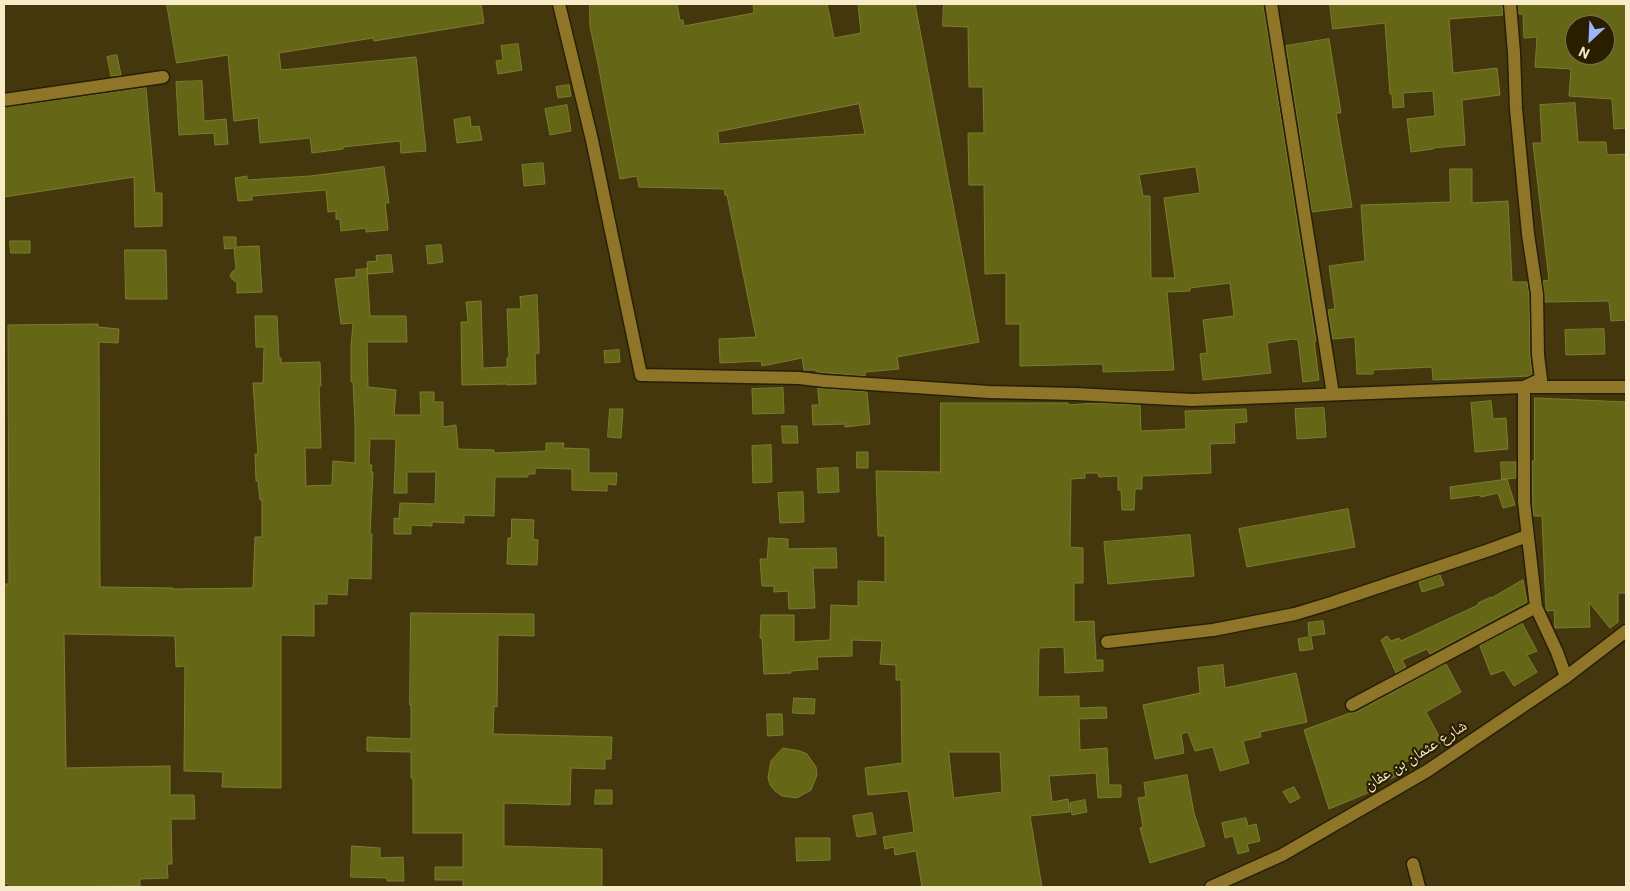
<!DOCTYPE html>
<html>
<head>
<meta charset="utf-8">
<style>
	body { margin:0 }
	#map { position:relative; width:1630px; height:891px; overflow:hidden; background:#44370e; font-family:Roboto,sans-serif }
	canvas { display:block }
	.frame { position:absolute; inset:0; border:5px solid #f8ebc7; pointer-events:none }
	.north { position:absolute; left:1565px; top:15px; width:50px; height:50px; box-sizing:border-box; background:#291f00; border:1px solid #7c7150; border-radius:50%; rotate:205deg; font-size:14px; font-weight:700; line-height:20px; text-align:center; color:#f8ebc7 }
	.north::after { content:''; display:block; margin:auto; width:18px; height:22px; background:#9eb4fd; clip-path:polygon(50% 0,100% 100%,50% 72%,0 100%) }
</style>
</head>
<body>
<div id="map">
<canvas width="1630" height="891"></canvas>
<div class="frame"></div>
<div class="north">N</div>
</div>
<script>
const c = document.querySelector('canvas').getContext('2d');
c.lineJoin = 'round';
function fillPath(path, color) {
  c.fillStyle = color;
  c.fill(path, 'evenodd');
}
function strokePath(path, color, width, dash) {
  c.strokeStyle = color;
  c.lineWidth = width;
  c.lineCap = dash ? 'butt' : 'round';
  c.setLineDash(dash || []);
  c.stroke(path);
}
function label(font, color, halo, rows, align = 'center') {
  c.font = font + ' Roboto,"Noto Naskh Arabic",sans-serif';
  c.lineWidth = 4.5;
  c.setLineDash([]);
  c.textBaseline = 'middle';
  c.strokeStyle = halo;
  c.fillStyle = color;
  for (const [text, x, y, turn = 0] of rows) {
    c.save();
    c.translate(x, y);
    c.rotate((+turn || 0) * Math.PI / 180);
    c.textAlign = isNaN(turn) ? turn : align;
    if (halo) c.strokeText(text, 0, 0);
    c.fillText(text, 0, 0);
    c.restore();
  }
}
const building = new Path2D(`
	M 167,4 L 481,4 L 484,23 L 374,41 L 373,38 L 279,53 L 281,70 L 416,57 L 426,151 L 401,153 L 400,141 L 343,147 L 343,149 L 312,153 L 310,138 L 260,143 L 258,118 L 234,121 L 228,55 L 177,63 Z
	M 590,4 L 677,4 L 680,20 L 683,20 L 684,26 L 754,13 L 753,4 L 827,4 L 834,38 L 861,33 L 858,4 L 915,4 L 979,342 L 897,357 L 899,369 L 865,372 L 865,376 L 816,372 L 816,370 L 804,370 L 802,358 L 762,366 L 761,361 L 720,363 L 719,339 L 756,337 L 727,195 L 725,195 L 724,189 L 639,187 L 637,176 L 620,179 L 598,64 L 590,26 ZM 859,104 L 865,134 L 719,144 L 718,132 Z
	M 944,4 L 1263,4 L 1316,341 L 1314,341 L 1319,380 L 1303,382 L 1298,340 L 1293,339 L 1267,343 L 1271,373 L 1203,380 L 1200,354 L 1207,353 L 1203,320 L 1234,316 L 1230,283 L 1190,288 L 1190,291 L 1167,292 L 1174,370 L 1103,372 L 1103,364 L 1020,366 L 1020,324 L 1006,324 L 1006,273 L 985,274 L 984,185 L 969,185 L 968,133 L 984,133 L 983,87 L 969,87 L 968,27 L 943,26 ZM 1196,167 L 1200,193 L 1164,198 L 1175,278 L 1151,278 L 1150,196 L 1143,196 L 1139,175 Z
	M 1330,4 L 1502,4 L 1503,15 L 1449,19 L 1453,73 L 1497,68 L 1500,95 L 1462,100 L 1465,145 L 1433,148 L 1433,149 L 1411,152 L 1407,119 L 1435,116 L 1433,91 L 1403,93 L 1404,107 L 1393,108 L 1392,94 L 1390,94 L 1385,23 L 1333,29 Z
	M 1518,4 L 1626,4 L 1626,128 L 1614,129 L 1612,99 L 1569,96 L 1571,69 L 1535,67 L 1537,37 L 1524,38 L 1523,14 L 1519,14 ZM 1575,25 L 1605,25 L 1606,48 L 1605,47 L 1605,55 L 1575,55 Z
	M 1329,39 L 1341,113 L 1336,113 L 1352,207 L 1312,212 L 1286,46 Z
	M 518,44 L 522,70 L 498,74 L 496,61 L 503,60 L 501,46 Z
	M 117,55 L 121,75 L 111,76 L 107,57 Z
	M 202,81 L 204,121 L 226,119 L 228,144 L 215,145 L 214,133 L 179,135 L 176,82 Z
	M 569,85 L 571,96 L 558,98 L 556,87 Z
	M 146,88 L 155,193 L 162,193 L 162,226 L 135,227 L 134,177 L 4,197 L 4,108 Z
	M 1575,103 L 1578,142 L 1606,142 L 1607,155 L 1626,154 L 1626,320 L 1611,321 L 1609,301 L 1545,302 L 1543,281 L 1549,280 L 1533,143 L 1542,143 L 1540,105 Z
	M 567,105 L 571,131 L 550,135 L 545,109 Z
	M 470,117 L 471,127 L 479,126 L 482,140 L 457,143 L 454,120 Z
	M 543,163 L 545,184 L 524,186 L 522,165 Z
	M 384,167 L 389,203 L 385,203 L 388,230 L 366,232 L 366,228 L 341,231 L 340,219 L 336,219 L 336,211 L 328,212 L 326,190 L 252,196 L 252,200 L 238,201 L 235,178 L 247,176 L 247,180 L 310,176 Z
	M 1450,169 L 1472,169 L 1472,203 L 1508,201 L 1512,282 L 1527,282 L 1529,295 L 1530,355 L 1532,374 L 1529,376 L 1433,380 L 1432,367 L 1373,370 L 1373,374 L 1357,374 L 1355,337 L 1333,339 L 1328,310 L 1335,309 L 1329,266 L 1365,261 L 1361,205 L 1450,202 Z
	M 224,237 L 236,237 L 236,247 L 259,246 L 262,292 L 237,293 L 237,283 L 232,279 L 230,276 L 232,272 L 236,269 L 234,248 L 225,249 Z
	M 10,241 L 30,241 L 30,253 L 11,253 Z
	M 441,245 L 443,262 L 428,264 L 426,246 Z
	M 125,250 L 166,250 L 167,299 L 126,299 Z
	M 391,255 L 393,272 L 368,274 L 367,262 L 377,261 L 376,256 Z
	M 367,269 L 370,316 L 406,316 L 407,342 L 367,342 L 368,387 L 396,390 L 394,415 L 421,415 L 420,392 L 434,392 L 434,402 L 443,402 L 443,427 L 456,425 L 458,449 L 494,450 L 494,453 L 546,451 L 546,443 L 564,443 L 563,448 L 589,449 L 589,473 L 617,473 L 616,485 L 607,484 L 607,491 L 572,490 L 572,469 L 535,468 L 535,474 L 528,474 L 528,477 L 495,477 L 494,516 L 464,515 L 464,523 L 432,522 L 432,526 L 411,525 L 411,534 L 394,534 L 394,518 L 399,519 L 400,503 L 435,504 L 436,472 L 407,472 L 407,493 L 394,493 L 396,439 L 370,439 L 369,465 L 372,465 L 371,472 L 373,472 L 370,534 L 372,534 L 371,579 L 348,578 L 347,595 L 327,594 L 327,604 L 314,604 L 314,636 L 281,635 L 281,788 L 222,787 L 223,772 L 184,771 L 185,666 L 176,667 L 175,636 L 64,634 L 66,768 L 170,766 L 170,795 L 194,795 L 195,819 L 171,819 L 172,864 L 167,864 L 168,878 L 140,879 L 140,886 L 10,887 L 9,884 L 4,884 L 4,584 L 9,584 L 8,325 L 98,324 L 98,327 L 119,329 L 118,343 L 99,342 L 100,587 L 173,588 L 173,589 L 253,588 L 255,537 L 262,537 L 262,500 L 260,500 L 258,481 L 256,481 L 255,454 L 258,454 L 253,383 L 263,383 L 264,347 L 256,347 L 255,316 L 277,316 L 279,358 L 281,358 L 281,363 L 320,362 L 321,386 L 319,386 L 321,448 L 305,448 L 306,486 L 332,485 L 333,461 L 355,463 L 355,423 L 353,381 L 351,382 L 351,347 L 353,323 L 341,324 L 335,279 L 356,277 L 356,270 Z
	M 537,295 L 539,343 L 539,353 L 535,354 L 536,384 L 507,385 L 507,384 L 462,385 L 461,322 L 468,322 L 466,302 L 481,301 L 483,368 L 507,367 L 507,358 L 509,357 L 507,309 L 521,309 L 520,297 Z
	M 1604,329 L 1605,354 L 1566,355 L 1565,330 Z
	M 619,350 L 620,362 L 605,363 L 604,351 Z
	M 783,388 L 784,413 L 753,414 L 752,389 Z
	M 818,388 L 867,392 L 870,424 L 845,427 L 845,424 L 813,425 L 812,405 L 819,405 Z
	M 1535,398 L 1626,402 L 1626,593 L 1618,593 L 1618,622 L 1610,628 L 1589,602 L 1590,627 L 1555,628 L 1554,610 L 1547,611 L 1546,609 L 1542,516 L 1534,516 L 1533,511 L 1532,461 L 1534,461 Z
	M 1491,401 L 1493,419 L 1506,418 L 1508,449 L 1475,452 L 1471,403 Z
	M 941,403 L 1068,403 L 1068,405 L 1097,403 L 1140,405 L 1141,431 L 1186,429 L 1185,411 L 1246,409 L 1247,422 L 1234,423 L 1235,443 L 1210,444 L 1211,473 L 1142,476 L 1142,489 L 1135,489 L 1134,510 L 1122,510 L 1121,490 L 1118,490 L 1118,476 L 1099,477 L 1098,473 L 1085,473 L 1085,478 L 1071,479 L 1070,547 L 1083,548 L 1083,583 L 1074,583 L 1074,622 L 1094,621 L 1096,660 L 1103,660 L 1103,671 L 1065,673 L 1064,647 L 1039,648 L 1038,697 L 1079,696 L 1079,708 L 1106,707 L 1107,718 L 1079,719 L 1080,750 L 1107,748 L 1109,785 L 1121,785 L 1121,797 L 1098,798 L 1096,773 L 1049,776 L 1052,802 L 1068,799 L 1070,812 L 1030,816 L 1042,887 L 922,887 L 916,851 L 895,855 L 894,847 L 885,849 L 883,837 L 914,832 L 908,791 L 868,795 L 865,768 L 902,763 L 901,680 L 896,680 L 896,665 L 880,664 L 882,641 L 852,640 L 852,656 L 817,657 L 818,669 L 791,671 L 791,673 L 764,674 L 762,638 L 760,638 L 761,615 L 794,615 L 794,642 L 830,640 L 831,605 L 858,606 L 858,581 L 885,582 L 885,536 L 878,536 L 876,471 L 940,472 ZM 949,752 L 1000,752 L 1002,792 L 954,798 Z
	M 1324,408 L 1326,437 L 1297,439 L 1295,409 Z
	M 610,409 L 623,409 L 621,438 L 608,437 Z
	M 782,426 L 797,426 L 798,443 L 783,443 Z
	M 771,445 L 772,482 L 753,483 L 752,446 Z
	M 857,452 L 868,452 L 868,468 L 857,468 Z
	M 1501,462 L 1516,462 L 1516,478 L 1507,479 L 1515,505 L 1503,508 L 1498,493 L 1481,497 L 1480,495 L 1451,499 L 1450,487 L 1507,479 L 1502,479 Z
	M 838,468 L 839,492 L 818,493 L 817,469 Z
	M 803,492 L 804,522 L 780,523 L 778,493 Z
	M 1348,509 L 1355,547 L 1247,567 L 1239,529 Z
	M 512,519 L 534,520 L 533,539 L 538,540 L 537,565 L 507,564 L 508,538 L 511,538 Z
	M 1190,535 L 1194,576 L 1108,584 L 1104,542 Z
	M 769,538 L 788,539 L 788,549 L 836,548 L 837,568 L 813,568 L 815,608 L 789,609 L 788,591 L 774,592 L 774,586 L 762,586 L 760,559 L 767,559 Z
	M 1440,575 L 1444,585 L 1422,592 L 1419,582 Z
	M 1523,580 L 1527,602 L 1430,654 L 1427,649 L 1402,660 L 1406,667 L 1396,673 L 1381,640 L 1387,636 L 1391,641 L 1399,638 L 1401,641 L 1478,605 L 1478,603 L 1491,597 L 1491,598 Z
	M 411,613 L 534,614 L 534,636 L 498,635 L 497,707 L 494,706 L 493,734 L 612,737 L 611,759 L 605,759 L 605,769 L 571,768 L 570,805 L 504,803 L 504,846 L 602,849 L 602,887 L 463,887 L 463,880 L 435,880 L 435,867 L 463,867 L 463,833 L 413,833 L 413,779 L 411,778 L 411,752 L 367,751 L 367,737 L 411,739 L 411,705 L 410,705 Z
	M 1323,621 L 1325,634 L 1309,636 L 1308,623 Z
	M 1522,623 L 1537,651 L 1527,655 L 1537,672 L 1514,686 L 1504,670 L 1491,675 L 1480,646 Z
	M 1311,637 L 1313,649 L 1300,651 L 1298,639 Z
	M 1446,664 L 1461,692 L 1426,712 L 1442,742 L 1396,767 L 1400,774 L 1376,786 L 1377,789 L 1329,809 L 1304,730 L 1350,713 L 1356,712 Z
	M 1223,665 L 1225,688 L 1296,673 L 1307,722 L 1260,732 L 1261,737 L 1243,741 L 1249,763 L 1220,771 L 1213,747 L 1195,751 L 1188,732 L 1181,734 L 1184,753 L 1155,759 L 1143,705 L 1200,693 L 1198,668 Z
	M 794,698 L 815,699 L 814,714 L 793,713 Z
	M 767,714 L 782,714 L 783,735 L 768,736 Z
	M 783,748 L 800,751 L 807,754 L 816,767 L 817,775 L 811,790 L 797,798 L 782,796 L 775,791 L 770,785 L 768,777 L 771,761 Z
	M 1187,775 L 1194,813 L 1205,846 L 1150,863 L 1140,828 L 1143,827 L 1138,798 L 1146,797 L 1144,783 Z
	M 1294,787 L 1300,798 L 1290,803 L 1283,792 Z
	M 596,790 L 612,790 L 612,804 L 595,804 Z
	M 1085,800 L 1087,812 L 1072,815 L 1070,803 Z
	M 872,813 L 876,834 L 857,837 L 853,816 Z
	M 1246,818 L 1248,826 L 1256,824 L 1260,841 L 1247,844 L 1249,851 L 1238,854 L 1233,836 L 1225,838 L 1222,823 Z
	M 796,838 L 830,838 L 830,860 L 797,861 Z
	M 352,846 L 380,848 L 380,858 L 403,857 L 404,881 L 387,881 L 387,878 L 351,877 Z`);
const minor = new Path2D(`
	M 559,4 L 592,140 L 641,375 L 799,378 L 825,381 L 989,392 L 1075,394 L 1192,400 L 1524,387 L 1626,387
	M 1271,4 L 1333,394
	M 1510,4 L 1514,53 L 1516,109 L 1528,234 L 1537,294 L 1538,355 L 1541,379 L 1524,387 L 1524,502 L 1536,607 L 1557,652 L 1566,677
	M 4,100 L 163,77
	M 1107,642 L 1213,630 L 1295,614 L 1331,603 L 1489,550 L 1527,536
	M 1352,705 L 1536,607
	M 1413,864 L 1419,887
	M 1211,887 L 1282,855 L 1427,771 L 1566,677 L 1626,631`);
const streetNames = [
	["شارع عثمان بن عفان",1416,756,-32]
];
fillPath(building, '#656716');
strokePath(building, '#7a7d30', 1);
strokePath(minor, '#271f07', 15);
strokePath(minor, '#8e7527', 12);
label('16px', '#f8ebc7', '#291f00', streetNames);
</script>
</body>
</html>
